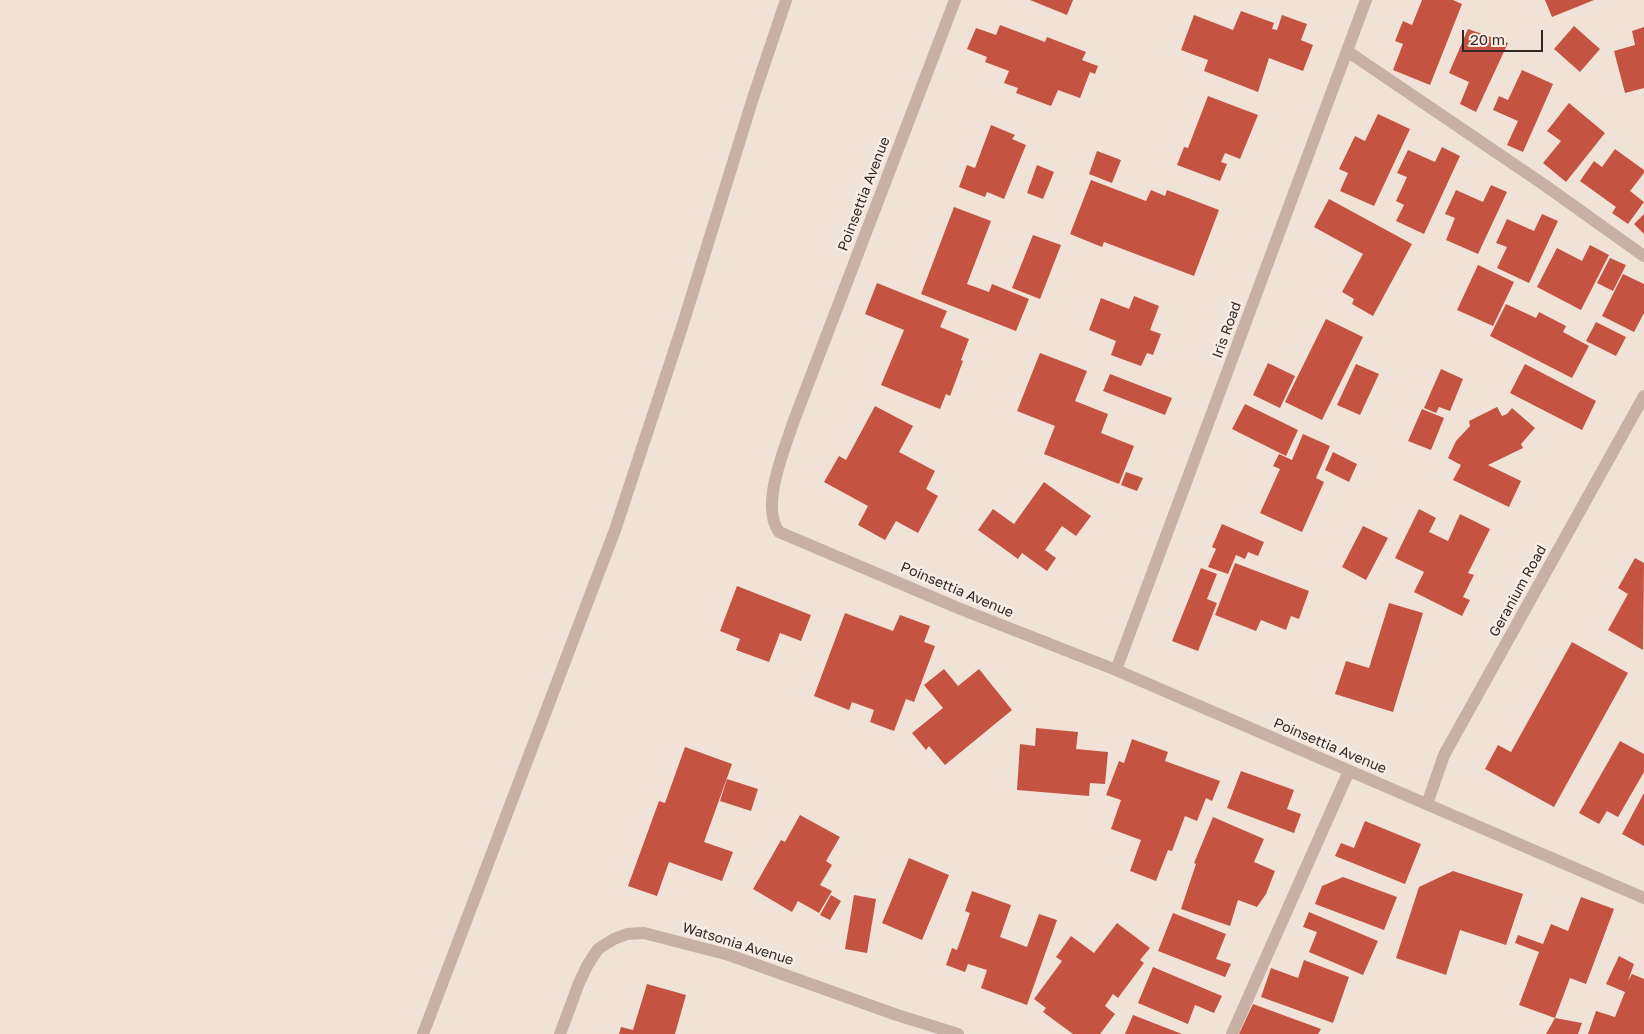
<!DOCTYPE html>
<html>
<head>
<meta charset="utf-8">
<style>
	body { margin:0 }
	#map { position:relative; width:1644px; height:1034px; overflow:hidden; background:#f0e2d7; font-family:"Golos Text",sans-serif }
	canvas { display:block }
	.scale { position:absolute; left:1462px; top:30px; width:81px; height:22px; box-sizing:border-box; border:2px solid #332825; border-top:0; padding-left:6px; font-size:15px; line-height:18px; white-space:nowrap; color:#332825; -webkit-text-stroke:4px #f8ece3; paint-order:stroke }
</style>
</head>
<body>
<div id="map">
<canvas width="1644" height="1034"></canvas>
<div class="scale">20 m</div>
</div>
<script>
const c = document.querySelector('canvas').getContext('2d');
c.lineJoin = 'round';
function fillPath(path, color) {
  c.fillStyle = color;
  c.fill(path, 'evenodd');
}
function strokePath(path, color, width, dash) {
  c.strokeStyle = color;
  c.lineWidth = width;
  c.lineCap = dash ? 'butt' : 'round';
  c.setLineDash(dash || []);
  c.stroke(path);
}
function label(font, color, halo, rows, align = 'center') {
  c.font = font + ' "Golos Text",sans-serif';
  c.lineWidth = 5;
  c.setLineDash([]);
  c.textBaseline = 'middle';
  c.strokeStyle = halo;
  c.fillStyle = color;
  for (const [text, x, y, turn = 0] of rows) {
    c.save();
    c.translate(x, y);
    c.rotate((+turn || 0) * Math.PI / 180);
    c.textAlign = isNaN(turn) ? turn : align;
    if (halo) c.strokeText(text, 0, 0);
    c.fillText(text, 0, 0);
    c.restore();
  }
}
const building = new Path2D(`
	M 1030,0 L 1073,0 L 1067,15 Z
	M 1422,0 L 1453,0 L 1462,4 L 1430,85 L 1393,70 L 1403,44 L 1395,41 L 1403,21 L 1412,25 Z
	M 1545,0 L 1594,0 L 1552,17 Z
	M 1241,11 L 1274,23 L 1272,29 L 1277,30 L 1282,15 L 1307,24 L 1301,40 L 1313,45 L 1303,71 L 1269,58 L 1258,92 L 1204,71 L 1208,60 L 1181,50 L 1194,15 L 1233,30 Z
	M 1000,25 L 1045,42 L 1047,37 L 1086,52 L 1082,60 L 1098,66 L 1095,74 L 1090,72 L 1080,98 L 1058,90 L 1051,106 L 1016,93 L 1018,88 L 1004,83 L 1009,71 L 985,62 L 987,57 L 967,49 L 976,28 L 996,35 Z
	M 1574,26 L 1600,49 L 1580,72 L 1554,49 Z
	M 1644,27 L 1644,88 L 1625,93 L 1614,51 L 1635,45 L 1632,31 Z
	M 1468,29 L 1508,43 L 1476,112 L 1460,104 L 1469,82 L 1449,73 Z
	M 1522,70 L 1553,84 L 1523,152 L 1507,145 L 1518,121 L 1493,110 L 1499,96 L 1508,100 Z
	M 1208,96 L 1258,115 L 1240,159 L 1225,153 L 1221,162 L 1227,164 L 1220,181 L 1177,165 L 1184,147 L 1188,148 Z
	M 1569,103 L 1605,133 L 1566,182 L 1543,163 L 1561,141 L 1547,131 Z
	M 1378,114 L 1410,129 L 1374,206 L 1340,191 L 1348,173 L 1339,169 L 1355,136 L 1365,141 Z
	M 991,125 L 1015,135 L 1012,139 L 1026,145 L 1004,199 L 987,192 L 985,197 L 959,187 L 967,165 L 975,168 Z
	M 1442,147 L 1460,156 L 1424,234 L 1396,221 L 1404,205 L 1396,201 L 1407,177 L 1397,173 L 1408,150 L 1435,162 Z
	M 1615,149 L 1644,170 L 1644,173 L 1630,191 L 1644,202 L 1628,224 L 1612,213 L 1616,207 L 1580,181 L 1594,161 L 1602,167 Z
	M 1097,151 L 1121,160 L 1112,183 L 1089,174 Z
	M 1037,165 L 1054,172 L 1043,199 L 1027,193 Z
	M 1091,180 L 1146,201 L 1151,190 L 1165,196 L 1167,190 L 1219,210 L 1194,276 L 1104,242 L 1102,247 L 1070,234 Z
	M 1491,185 L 1507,192 L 1478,254 L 1446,240 L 1455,218 L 1445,214 L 1456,190 L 1483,202 Z
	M 1329,199 L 1412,244 L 1373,316 L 1352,304 L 1354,299 L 1342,292 L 1363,254 L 1314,227 Z
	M 954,207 L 991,221 L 967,284 L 989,292 L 992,284 L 1029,299 L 1016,331 L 921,294 Z
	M 1542,214 L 1558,221 L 1529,283 L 1497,268 L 1507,247 L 1496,243 L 1507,219 L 1534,231 Z
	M 1644,214 L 1644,234 L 1634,224 Z
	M 1033,235 L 1061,245 L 1040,299 L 1012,288 Z
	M 1590,245 L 1609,255 L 1581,310 L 1537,287 L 1557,248 L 1582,261 Z
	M 1610,258 L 1626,265 L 1613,291 L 1597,283 Z
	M 1478,265 L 1514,282 L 1493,326 L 1457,310 Z
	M 1623,274 L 1644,284 L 1644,313 L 1634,332 L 1602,316 Z
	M 877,283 L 947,311 L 940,327 L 969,339 L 961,360 L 963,361 L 950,396 L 946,394 L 940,409 L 881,385 L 904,330 L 865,314 Z
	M 1134,296 L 1159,306 L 1150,330 L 1161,334 L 1153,355 L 1147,353 L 1141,366 L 1111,355 L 1116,341 L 1089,330 L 1101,298 L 1129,309 Z
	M 1506,304 L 1536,318 L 1539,312 L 1566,326 L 1563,332 L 1589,346 L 1572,378 L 1490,336 Z
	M 1326,319 L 1363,337 L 1322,420 L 1285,402 Z
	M 1596,322 L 1626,337 L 1616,356 L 1586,341 Z
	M 1040,353 L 1087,371 L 1075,401 L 1108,414 L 1101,433 L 1134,446 L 1119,484 L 1044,454 L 1055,426 L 1017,411 Z
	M 1268,363 L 1295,376 L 1280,408 L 1253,395 Z
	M 1356,364 L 1379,374 L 1360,415 L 1337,405 Z
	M 1525,364 L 1596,401 L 1582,430 L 1510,393 Z
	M 1441,369 L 1463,379 L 1450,411 L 1439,407 L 1436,413 L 1424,408 Z
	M 1110,374 L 1172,398 L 1165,415 L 1103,391 Z
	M 1245,404 L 1298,430 L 1286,456 L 1232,429 Z
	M 875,406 L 913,426 L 899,452 L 935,471 L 926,489 L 938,496 L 918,533 L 896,521 L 885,540 L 858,525 L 868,506 L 824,482 L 839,456 L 846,460 Z
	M 1497,407 L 1502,416 L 1507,414 L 1512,408 L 1535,428 L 1521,444 L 1523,448 L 1488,465 L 1521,481 L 1509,507 L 1453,480 L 1461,465 L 1448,458 L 1456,441 L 1470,426 L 1469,421 Z
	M 1422,409 L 1444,418 L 1431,450 L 1408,441 Z
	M 1303,434 L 1330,446 L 1316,478 L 1324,482 L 1302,532 L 1260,513 L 1280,469 L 1273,466 L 1279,454 L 1292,460 Z
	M 1333,452 L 1357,464 L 1349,482 L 1325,470 Z
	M 1126,472 L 1143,478 L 1137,491 L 1121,485 Z
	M 1044,482 L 1091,516 L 1076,536 L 1062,526 L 1045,550 L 1056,558 L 1047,571 L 1022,553 L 1018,559 L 978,530 L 993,509 L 1014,524 Z
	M 1419,509 L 1436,518 L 1429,532 L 1448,541 L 1460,514 L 1490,529 L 1468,573 L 1474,575 L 1463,597 L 1470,600 L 1462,616 L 1414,592 L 1424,572 L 1395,558 Z
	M 1222,524 L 1264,542 L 1258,556 L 1248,552 L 1245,559 L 1236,555 L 1228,574 L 1208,567 L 1216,549 L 1212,547 Z
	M 1363,526 L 1388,538 L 1366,580 L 1342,567 Z
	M 1635,558 L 1644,563 L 1643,650 L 1608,630 L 1628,594 L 1618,588 Z
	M 1235,563 L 1309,591 L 1299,619 L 1291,616 L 1286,630 L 1261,620 L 1256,631 L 1215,615 Z
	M 1201,568 L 1217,574 L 1207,599 L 1217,603 L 1198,651 L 1172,641 Z
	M 737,586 L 811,615 L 801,641 L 780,633 L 769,662 L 736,650 L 740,639 L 720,631 Z
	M 1389,603 L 1423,613 L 1393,712 L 1335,694 L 1346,661 L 1369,668 Z
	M 845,613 L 893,631 L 900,615 L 930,626 L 924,642 L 935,646 L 914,702 L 906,699 L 894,731 L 870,722 L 874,710 L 852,702 L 849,710 L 814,696 Z
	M 1572,642 L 1628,673 L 1554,807 L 1485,769 L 1498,745 L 1511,752 Z
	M 944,669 L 958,686 L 979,669 L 1012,710 L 945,765 L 929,746 L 926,750 L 912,733 L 943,708 L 924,685 Z
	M 1036,728 L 1078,732 L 1076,749 L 1108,752 L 1105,784 L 1090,783 L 1089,796 L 1017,790 L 1020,744 L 1035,746 Z
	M 1132,739 L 1168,752 L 1165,761 L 1220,781 L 1212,801 L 1206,798 L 1197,821 L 1185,816 L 1172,851 L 1168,850 L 1156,881 L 1130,871 L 1141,840 L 1111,829 L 1121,800 L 1106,795 L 1119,761 L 1124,763 Z
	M 1620,741 L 1644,754 L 1644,772 L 1618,817 L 1607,811 L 1599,824 L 1579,813 Z
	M 685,747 L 732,764 L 704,842 L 733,852 L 722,881 L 669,862 L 657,896 L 628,886 L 659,801 L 665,803 Z
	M 1241,771 L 1294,790 L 1287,809 L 1301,814 L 1294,833 L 1227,808 Z
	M 727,779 L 758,789 L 751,811 L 720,801 Z
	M 1644,793 L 1644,846 L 1622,834 Z
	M 800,815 L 840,837 L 826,861 L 832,865 L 820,885 L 832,891 L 819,913 L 798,901 L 792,912 L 753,889 L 781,840 L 785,842 Z
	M 1213,817 L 1264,839 L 1254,862 L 1275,871 L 1266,894 L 1257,907 L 1238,900 L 1230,926 L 1181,909 L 1196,864 L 1194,863 Z
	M 1365,821 L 1421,844 L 1405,884 L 1335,856 L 1341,843 L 1354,848 Z
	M 909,858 L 949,875 L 922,940 L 882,923 Z
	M 1453,871 L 1523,894 L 1506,945 L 1460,930 L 1446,975 L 1396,958 L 1419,887 Z
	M 1343,877 L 1397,897 L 1384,930 L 1315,904 L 1322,886 Z
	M 972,891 L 1011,905 L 1000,937 L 1027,947 L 1039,914 L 1057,920 L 1027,1005 L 981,988 L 987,970 L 968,964 L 965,972 L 946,965 L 952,948 L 957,950 L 970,913 L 965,911 Z
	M 831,895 L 841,901 L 830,920 L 820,915 Z
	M 854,895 L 876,899 L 867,953 L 845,949 Z
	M 1581,897 L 1614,909 L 1586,984 L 1570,978 L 1555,1018 L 1519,1005 L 1539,952 L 1515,943 L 1518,935 L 1543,944 L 1551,924 L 1568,931 Z
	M 1309,912 L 1378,941 L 1363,975 L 1309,952 L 1317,932 L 1303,927 Z
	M 1173,913 L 1226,934 L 1216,959 L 1231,964 L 1225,977 L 1158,951 Z
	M 1117,923 L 1150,948 L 1140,960 L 1144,963 L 1118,998 L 1113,994 L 1105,1006 L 1115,1014 L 1100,1034 L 1073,1034 L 1043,1012 L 1046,1008 L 1034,999 L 1062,961 L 1056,957 L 1071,936 L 1094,953 Z
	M 1619,956 L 1634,964 L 1628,981 L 1632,974 L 1644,979 L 1644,1034 L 1588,1034 L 1596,1011 L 1615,1017 L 1625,992 L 1606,984 Z
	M 1304,960 L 1349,977 L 1333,1023 L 1261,997 L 1271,968 L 1298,978 Z
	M 1153,967 L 1222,996 L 1214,1013 L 1195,1005 L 1188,1024 L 1138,1003 Z
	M 647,984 L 686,995 L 675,1034 L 619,1034 L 621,1027 L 633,1030 Z
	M 1253,1004 L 1321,1029 L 1318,1034 L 1239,1034 Z
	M 1133,1015 L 1182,1034 L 1125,1034 Z
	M 1555,1018 L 1582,1023 L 1578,1034 L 1546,1034 Z`);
const minor = new Path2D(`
	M 955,0 L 793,423 C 784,451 760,506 779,532 L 958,608 L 1116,670 L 1644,898
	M 1347,51 L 1543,184 L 1644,256
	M 1116,670 L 1366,0
	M 1427,804 L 1444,755 L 1644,396
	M 423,1034 L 615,530 L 682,327 L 753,98 L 786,0
	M 560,1034 L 579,983 L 587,966 L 598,949 L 614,939 L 627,934 L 644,933 L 729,955 L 897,1015 L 958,1034
	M 1232,1034 L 1349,771`);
const streetNames = [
	["Poinsettia Avenue",864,194,-69],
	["Iris Road",1227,330,-70],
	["Poinsettia Avenue",957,590,23],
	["Geranium Road",1518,591,-61],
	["Poinsettia Avenue",1330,746,23],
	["Watsonia Avenue",738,944,17]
];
fillPath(building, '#c45441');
strokePath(minor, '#c8b0a4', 12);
label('14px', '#332825', '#f8ece3', streetNames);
</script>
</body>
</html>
